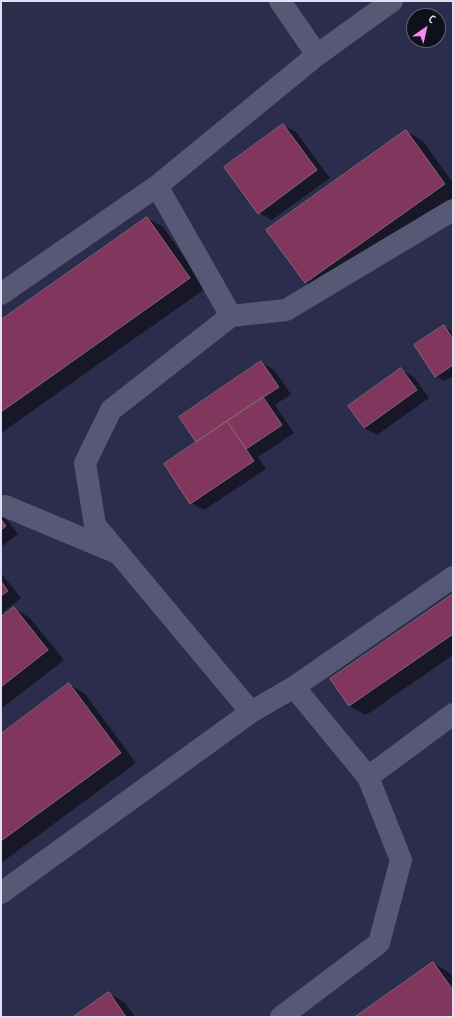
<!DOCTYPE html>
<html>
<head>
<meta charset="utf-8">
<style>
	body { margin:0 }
	#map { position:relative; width:454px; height:1018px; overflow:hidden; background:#24253f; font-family:"PT Sans Narrow",sans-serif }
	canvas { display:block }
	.frame { position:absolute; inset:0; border:2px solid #dfe0f2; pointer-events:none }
	.north { position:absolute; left:406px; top:8px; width:40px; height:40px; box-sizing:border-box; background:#0f101b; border:1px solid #626371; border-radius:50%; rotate:34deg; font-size:11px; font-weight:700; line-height:16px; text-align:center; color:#dfe0f2 }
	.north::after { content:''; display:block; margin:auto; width:14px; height:18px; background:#f888eb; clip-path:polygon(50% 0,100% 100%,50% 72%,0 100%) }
</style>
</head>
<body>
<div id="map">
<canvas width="454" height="1018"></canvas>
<div class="frame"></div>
<div class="north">С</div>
</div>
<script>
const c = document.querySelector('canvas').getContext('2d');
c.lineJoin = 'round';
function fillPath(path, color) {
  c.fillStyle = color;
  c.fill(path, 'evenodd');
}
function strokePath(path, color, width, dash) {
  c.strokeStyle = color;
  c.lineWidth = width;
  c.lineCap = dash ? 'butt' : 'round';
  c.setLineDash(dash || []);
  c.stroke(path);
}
const built = new Path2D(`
	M 1,1 L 453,1 L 453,1017 L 1,1017 ZM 414,16 L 438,16 L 438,40 L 414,40 Z`);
const shadow = new Path2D(`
	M 283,125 L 296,132 L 330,178 L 272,220 L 259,213 Z
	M 406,131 L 423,141 L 453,183 L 453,199 L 322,292 L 306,283 L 268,230 Z
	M 147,218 L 163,227 L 206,288 L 1,433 L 1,321 Z
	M 444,326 L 453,332 L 453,376 L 444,381 L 436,376 Z
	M 261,362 L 274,370 L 291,394 L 275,405 L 294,433 L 258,457 L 266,469 L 204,510 L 191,503 L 198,443 L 180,417 Z
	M 401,369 L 414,377 L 429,398 L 377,435 L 364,428 Z
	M 1,516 L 8,521 L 18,534 L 1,547 Z
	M 1,573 L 21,598 L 3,612 L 5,615 L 14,608 L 30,618 L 64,660 L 1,709 Z
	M 453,595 L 453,655 L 366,715 L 349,706 Z
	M 69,684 L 85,694 L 136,763 L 1,863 L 1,735 Z
	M 433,963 L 450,973 L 453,977 L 453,1017 L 357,1017 Z
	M 109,993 L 125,1003 L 135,1017 L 75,1017 Z`);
const building = new Path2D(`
	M 283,124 L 317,170 L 258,214 L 224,167 Z
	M 406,130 L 445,184 L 305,283 L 266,230 Z
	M 147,217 L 190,278 L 1,412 L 1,320 Z
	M 444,325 L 453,339 L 453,365 L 435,377 L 414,345 Z
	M 261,361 L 279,387 L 196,442 L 179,417 Z
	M 401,368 L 417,390 L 364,428 L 348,406 Z
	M 263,397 L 282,425 L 246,449 L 227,421 Z
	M 227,421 L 254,461 L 190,504 L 164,464 Z
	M 1,519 L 6,526 L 1,530 Z
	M 1,581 L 8,591 L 1,596 Z
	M 453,594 L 453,634 L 349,706 L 330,679 Z
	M 14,607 L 48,650 L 1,687 L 1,617 Z
	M 69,683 L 121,753 L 1,841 L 1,734 Z
	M 433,962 L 453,990 L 453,1017 L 355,1017 Z
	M 109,992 L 126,1017 L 73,1017 Z`);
const minor = new Path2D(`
	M 280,1 L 317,55 L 392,1
	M 1,294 L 157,186
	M 231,316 L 286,310 L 453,210
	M 5,506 L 115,552
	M 294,687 L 453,577
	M 251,712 L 95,525 L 85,463 L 111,410 L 231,316 L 157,186 L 317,55
	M 368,777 L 453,714
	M 1,893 L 251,712 L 294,687 L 368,777 L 401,860 L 379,943 L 281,1017`);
fillPath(built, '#2c2c4c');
fillPath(shadow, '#0007');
fillPath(building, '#81365d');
strokePath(building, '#856573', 1);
strokePath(minor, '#565875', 22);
</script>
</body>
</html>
